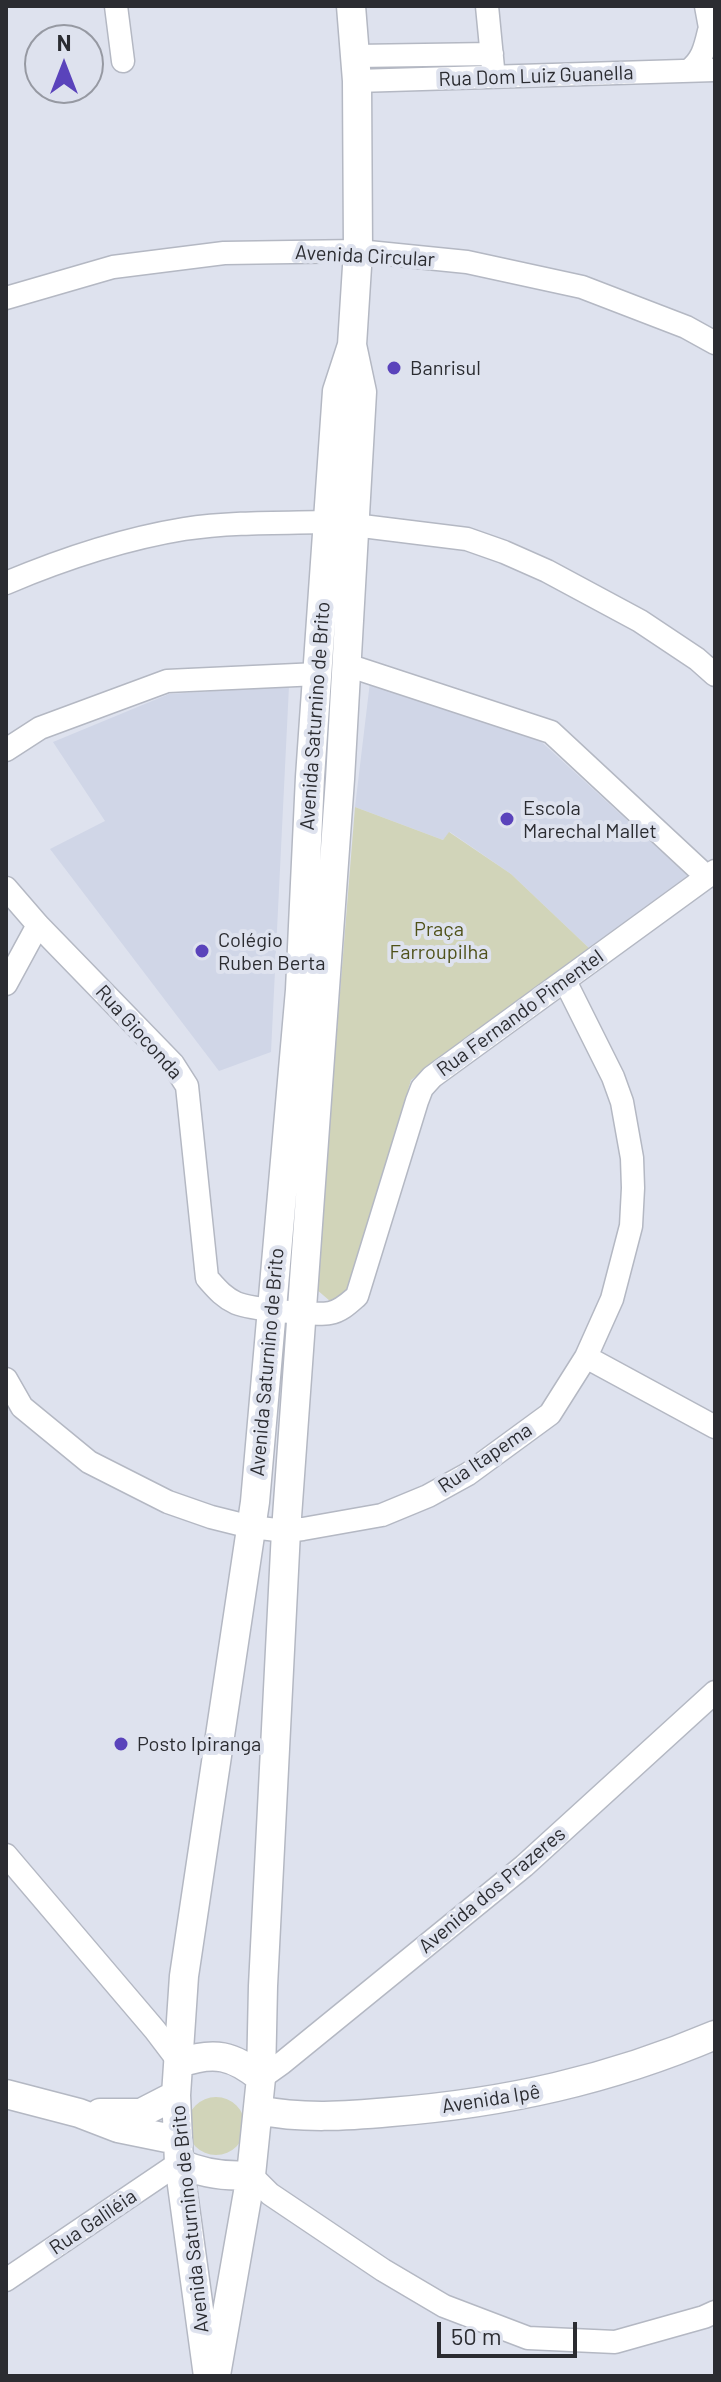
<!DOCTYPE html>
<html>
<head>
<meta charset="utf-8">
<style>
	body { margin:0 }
	#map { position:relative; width:721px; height:2382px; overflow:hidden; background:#dee2ee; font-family:Barlow,sans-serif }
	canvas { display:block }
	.frame { position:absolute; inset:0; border:8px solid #2b2c31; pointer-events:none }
	.north { position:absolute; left:24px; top:24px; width:80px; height:80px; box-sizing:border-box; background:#dee2ee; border:2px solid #9699a2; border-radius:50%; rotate:0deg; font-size:22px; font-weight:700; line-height:32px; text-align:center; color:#2b2c31 }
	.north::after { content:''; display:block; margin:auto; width:28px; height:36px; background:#5a43bb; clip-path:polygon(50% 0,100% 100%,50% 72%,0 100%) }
	.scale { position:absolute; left:437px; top:2322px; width:140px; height:36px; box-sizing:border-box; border:4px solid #2b2c31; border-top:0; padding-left:10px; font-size:24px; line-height:28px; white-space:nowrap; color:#2b2c31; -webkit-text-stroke:6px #dee2ee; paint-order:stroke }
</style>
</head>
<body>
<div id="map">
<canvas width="721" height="2382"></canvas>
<div class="frame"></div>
<div class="north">N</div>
<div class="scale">50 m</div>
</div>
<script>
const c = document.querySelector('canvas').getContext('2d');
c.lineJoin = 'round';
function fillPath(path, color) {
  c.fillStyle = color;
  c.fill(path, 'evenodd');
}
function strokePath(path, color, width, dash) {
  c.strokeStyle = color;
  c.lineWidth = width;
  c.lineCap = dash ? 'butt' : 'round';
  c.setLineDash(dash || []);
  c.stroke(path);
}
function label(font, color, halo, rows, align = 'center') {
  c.font = font + ' Barlow,sans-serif';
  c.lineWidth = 8;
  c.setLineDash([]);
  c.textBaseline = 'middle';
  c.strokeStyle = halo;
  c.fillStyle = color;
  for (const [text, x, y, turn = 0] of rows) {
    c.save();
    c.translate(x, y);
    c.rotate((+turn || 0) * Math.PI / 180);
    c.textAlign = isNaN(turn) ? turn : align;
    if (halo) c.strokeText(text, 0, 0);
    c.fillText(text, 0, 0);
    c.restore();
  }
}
const built = new Path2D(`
	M 370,682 L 534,735 L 689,877 L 590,949 L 511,874 L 450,832 L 443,840 L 355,807 Z
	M 289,686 L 271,1052 L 219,1071 L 50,849 L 105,821 L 53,742 L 169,694 Z`);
const green = new Path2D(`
	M 355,807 L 443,840 L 449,832 L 511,874 L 590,949 L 411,1080 L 349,1290 L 330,1301 L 316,1289 Z
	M187 2126a29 29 0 1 1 58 0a29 29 0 1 1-58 0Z`);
const minor = new Path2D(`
	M 116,6 L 123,61
	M 487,6 L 493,68
	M 706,6 L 713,44
	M 356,56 L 492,54
	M 688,71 C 702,61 705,48 709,31
	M 357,81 L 715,70
	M 6,298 L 113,267 L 224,253 L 358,251 L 467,262 L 582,287 L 686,327 L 715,343
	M 354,525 L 467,539 L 504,552 L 547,571 L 640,621 L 697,659 L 715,675
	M 6,583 C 63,559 123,539 184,529 C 231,522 279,523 327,522
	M 347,665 L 551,732 L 707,877
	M 6,750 L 40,728 L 167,681 L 318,674
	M 6,888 L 38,925 L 173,1064 L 187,1086 L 207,1278 C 216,1288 223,1297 236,1303 C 251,1309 314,1316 330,1313 C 341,1311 349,1303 357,1296 L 417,1101 L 422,1088 L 432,1077 L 715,871
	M 6,984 L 38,925
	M 586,1357 L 715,1427
	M 6,1379 L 22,1407 L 89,1462 L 168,1502 L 211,1517 L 251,1527 L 286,1531 L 303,1529 L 382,1515 L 428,1496 L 468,1474 L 550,1414 L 586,1357 L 612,1299 L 631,1226 L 633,1188 L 632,1158 L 622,1102 L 613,1077 L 565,981
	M 6,1855 L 155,2030 L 180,2063
	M 261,2078 L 282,2063 L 524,1866 L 715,1692
	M 251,2175 L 270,2194 L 383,2270 L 444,2306 L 528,2338 L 615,2342 L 704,2317 L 715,2312
	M 6,2280 L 179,2163`);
const major = new Path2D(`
	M 180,2063 C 214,2051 233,2055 261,2078
	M 6,2094 L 79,2113 L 118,2128 L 177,2140
	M 258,2110 C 301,2119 347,2116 391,2112 C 505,2103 609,2080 715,2035
	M 100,2113 L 141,2113 L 176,2095
	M 179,2163 C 203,2174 225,2177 251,2175
	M 216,2375 L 251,2175 L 261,2078 L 263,1986 L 286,1531 L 340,779 L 362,392 L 352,345
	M 208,2376 L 179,2163 L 176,2095 L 184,1976 L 255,1502 L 300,990 L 310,777 L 337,391 L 352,345 L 358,251 L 357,81 L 351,6`);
const markers = [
	[394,368,8,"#5a43bb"],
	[507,819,8,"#5a43bb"],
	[202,951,8,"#5a43bb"],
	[121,1744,8,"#5a43bb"]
];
const streetNames = [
	["Rua Dom Luiz Guanella",536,76,-2],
	["Avenida Circular",365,256,3],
	["Avenida Saturnino de Brito",315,716,-86],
	["Rua Fernando Pimentel",520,1013,-36],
	["Rua Gioconda",139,1032,48],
	["Avenida Saturnino de Brito",267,1362,-85],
	["Rua Itapema",485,1458,-34],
	["Avenida dos Prazeres",492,1890,-40],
	["Avenida Ipê",491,2099,-9],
	["Avenida Saturnino de Brito",190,2219,-96],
	["Rua Galiléia",93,2222,-34]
];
const poiNames = [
	["Banrisul",410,368],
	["Escola",523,808],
	["Marechal Mallet",523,831],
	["Colégio",218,940],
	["Ruben Berta",218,963],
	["Posto Ipiranga",137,1744]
];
const parkNames = [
	["Praça",439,929],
	["Farroupilha",439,952]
];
fillPath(built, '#d0d6e7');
fillPath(green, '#d1d4b9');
strokePath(minor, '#b4b8c3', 25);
strokePath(major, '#b4b8c3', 31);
strokePath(minor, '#fff', 22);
strokePath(major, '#fff', 28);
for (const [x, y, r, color] of markers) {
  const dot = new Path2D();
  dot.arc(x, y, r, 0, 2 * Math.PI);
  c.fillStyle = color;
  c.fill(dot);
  strokePath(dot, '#dee2ee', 3);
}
label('20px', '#2b2c31', '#dee2ee', streetNames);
label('20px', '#2b2c31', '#dee2ee', poiNames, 'left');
label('20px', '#4f5119', '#dee2ee', parkNames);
</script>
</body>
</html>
